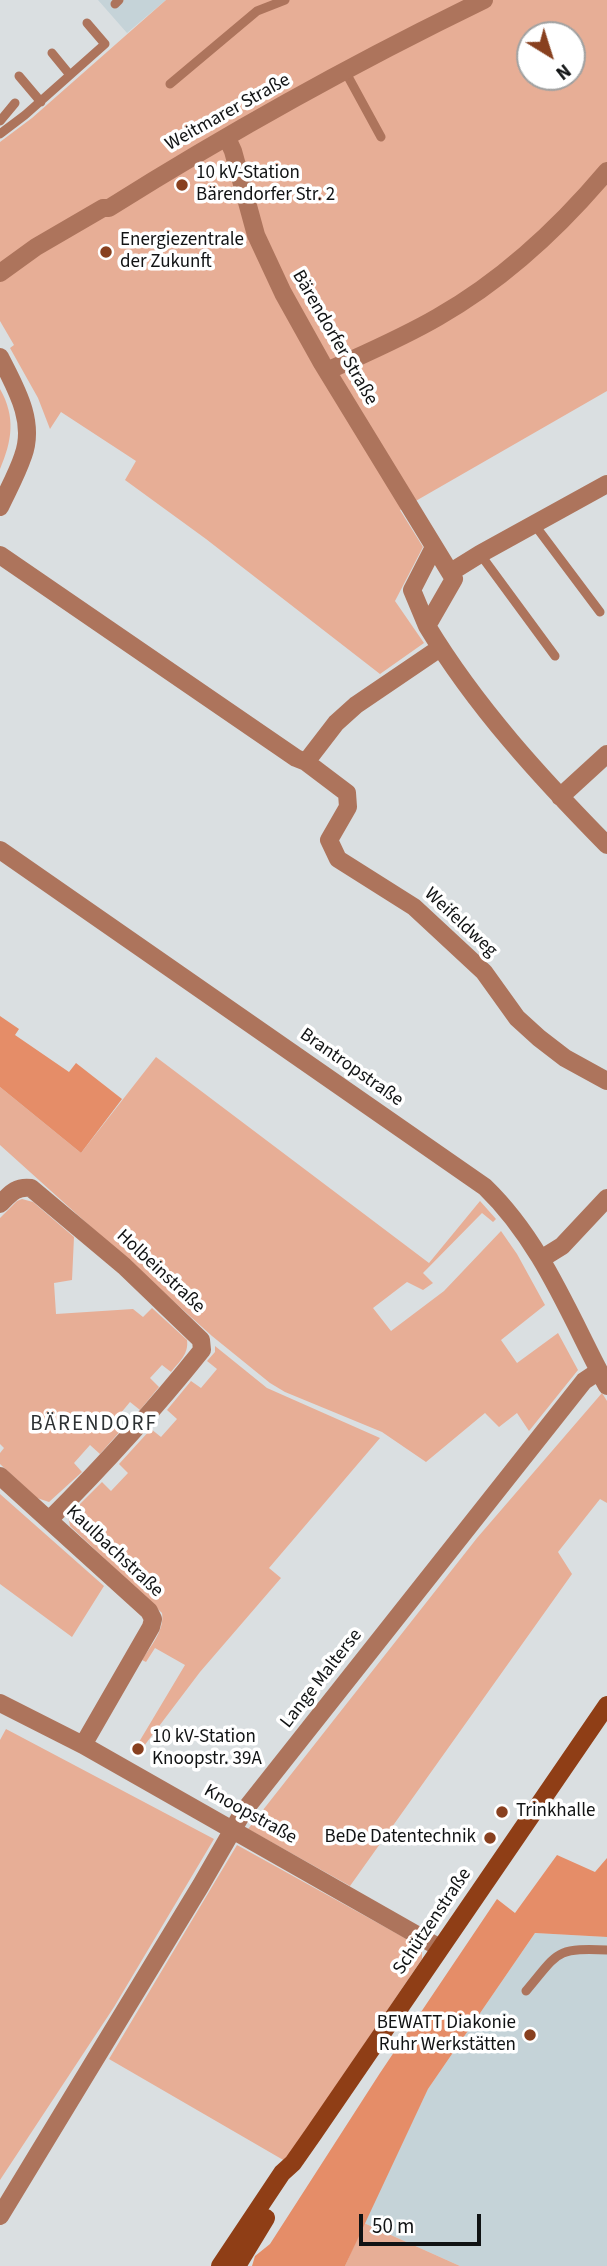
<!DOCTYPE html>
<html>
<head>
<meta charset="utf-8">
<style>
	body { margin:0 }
	#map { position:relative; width:607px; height:2266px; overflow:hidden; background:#dadfe1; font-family:"Source Sans 3",sans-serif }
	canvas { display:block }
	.north { position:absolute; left:516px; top:21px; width:70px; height:70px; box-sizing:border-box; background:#fff; border:2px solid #a0a1a1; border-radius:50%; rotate:142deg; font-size:19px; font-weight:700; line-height:28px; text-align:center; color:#111314 }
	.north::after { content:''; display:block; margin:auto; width:24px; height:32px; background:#88401f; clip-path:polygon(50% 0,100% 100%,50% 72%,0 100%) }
	.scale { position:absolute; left:359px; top:2214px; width:122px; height:32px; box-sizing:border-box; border:4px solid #111314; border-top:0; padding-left:9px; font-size:21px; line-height:24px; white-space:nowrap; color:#111314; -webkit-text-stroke:5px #fff; paint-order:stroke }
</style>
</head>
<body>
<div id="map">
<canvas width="607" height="2266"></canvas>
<div class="north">N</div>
<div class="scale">50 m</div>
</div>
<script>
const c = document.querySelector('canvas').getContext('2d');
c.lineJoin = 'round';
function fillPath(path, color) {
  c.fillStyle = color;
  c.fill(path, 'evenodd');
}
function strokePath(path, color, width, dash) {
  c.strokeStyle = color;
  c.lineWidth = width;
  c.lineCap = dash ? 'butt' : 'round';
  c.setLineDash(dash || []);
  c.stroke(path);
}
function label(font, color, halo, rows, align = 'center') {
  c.font = font + ' "Source Sans 3",sans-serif';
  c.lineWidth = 7;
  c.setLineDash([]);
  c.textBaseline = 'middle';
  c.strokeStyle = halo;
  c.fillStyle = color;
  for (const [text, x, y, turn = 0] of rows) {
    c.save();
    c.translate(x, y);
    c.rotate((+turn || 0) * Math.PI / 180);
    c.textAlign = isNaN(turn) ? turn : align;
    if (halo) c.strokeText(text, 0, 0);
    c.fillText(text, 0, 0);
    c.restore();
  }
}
const built = new Path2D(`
	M 98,0 L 166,0 L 127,33 Z
	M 535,1933 L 607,1937 L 607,2266 L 460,2266 L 364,2223 L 428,2089 Z`);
const green = new Path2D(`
	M 166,0 L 607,0 L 607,391 L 400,510 L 423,547 L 395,601 L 424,643 L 380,674 L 206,539 L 125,480 L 136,461 L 61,412 L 50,429 L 38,398 L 10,348 L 14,345 L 0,321 L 0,142 L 32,118 ZM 530,35 L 572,35 L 572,77 L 530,77 Z
	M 0,389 C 16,417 12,441 0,469 Z
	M 156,1057 L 429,1263 L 480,1201 L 496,1219 L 493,1222 L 482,1213 L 423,1273 L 433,1283 L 423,1290 L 407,1282 L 373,1308 L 391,1331 L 444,1291 L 501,1231 L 517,1254 L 545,1305 L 501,1340 L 517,1363 L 558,1333 L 578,1370 L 529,1431 L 517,1413 L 499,1427 L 485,1413 L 426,1462 L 382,1432 L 285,1392 L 270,1383 L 212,1336 L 0,1145 L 0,1087 L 81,1153 Z
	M 22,1199 L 33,1202 L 74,1237 L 72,1280 L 54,1283 L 56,1314 L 133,1309 L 143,1317 L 152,1308 L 187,1340 C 189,1354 179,1362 171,1372 L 162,1365 L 150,1378 L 159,1387 L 140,1410 L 130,1402 L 115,1420 L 123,1428 L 100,1454 L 90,1445 L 74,1463 L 82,1472 L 49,1502 L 37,1498 L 0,1464 L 0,1453 L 4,1448 L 0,1444 L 0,1218 L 17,1201 Z
	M 215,1346 L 267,1388 L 380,1438 L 269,1568 L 281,1578 L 200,1672 L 144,1746 L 139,1742 L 185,1665 L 155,1648 L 146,1662 L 142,1660 C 150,1647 165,1630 162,1613 L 70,1526 L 68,1516 L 102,1482 L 111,1491 L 128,1473 L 119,1464 L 151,1429 L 161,1437 L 177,1419 L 167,1410 L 191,1381 L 201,1388 L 217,1369 L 207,1361 L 215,1352 Z
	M 602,1393 L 607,1401 L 607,1503 L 600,1499 L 558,1552 L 572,1574 L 350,1886 L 248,1829 L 477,1538 Z
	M 0,1494 L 104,1586 L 72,1637 L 0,1584 Z
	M 6,1729 L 214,1839 L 114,2007 L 0,2180 L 0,1740 Z
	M 237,1845 L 414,1943 L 422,1951 L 422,1959 L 285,2161 L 109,2059 Z
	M 364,2223 L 460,2266 L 345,2266 Z`);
const forest = new Path2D(`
	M 0,1016 L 19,1029 L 15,1035 L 69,1072 L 76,1063 L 122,1099 L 81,1153 L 0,1087 Z
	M 557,1855 L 595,1872 L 607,1858 L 607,1937 L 535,1933 L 428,2089 L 345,2266 L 252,2266 L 255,2256 L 270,2244 L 380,2073 L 497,1899 L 515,1913 Z`);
const lane = new Path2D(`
	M 115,4 L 119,0
	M 52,53 L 70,75
	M 345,71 L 381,137
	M 19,76 L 41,102
	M 170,84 L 257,11 L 285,0
	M 0,121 L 15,103
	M 0,134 L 25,115 L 105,44 L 87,23
	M 534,524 L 600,612
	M 480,554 L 555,656
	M 526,1991 C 559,1952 554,1948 607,1950`);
const street = new Path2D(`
	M 227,138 L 233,151 L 256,235 L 283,293 L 322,363 L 454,579 L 427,626 C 476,707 541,778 607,845
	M 0,273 L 36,247 L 103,208 L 109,208 C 230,132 356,62 484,0
	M 0,357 C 15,387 36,421 23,456 C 17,474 8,490 0,507
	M 327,371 C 364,354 402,338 438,317 C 503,280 559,228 607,171
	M 0,555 L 296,758 L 306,762 L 347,793 L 348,807 L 329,840 L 338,859 L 414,907 L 484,972 L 517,1018 L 539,1038 L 565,1058 L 607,1081
	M 451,572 L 480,554 L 607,484
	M 427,626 L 412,590 L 434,547
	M 306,762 L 336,723 L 356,705 L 440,648
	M 560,797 L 607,754
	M 0,850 L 485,1187 C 542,1242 570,1317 607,1386
	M 0,1204 C 10,1194 16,1186 31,1188 L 124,1266 L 201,1340 L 202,1350 C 154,1410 103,1466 49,1520
	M 541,1259 L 562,1246 L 607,1198
	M 0,1476 L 149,1611 L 153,1619 L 151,1627 L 83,1745
	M 0,1703 L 83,1745 L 440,1948
	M 0,2216 L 201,1885 L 243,1812 L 584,1381 L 599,1371`);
const secondary = new Path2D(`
	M 220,2266 L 282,2173 L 293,2163 L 314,2133 L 607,1705
	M 237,2266 L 266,2218`);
const markers = [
	[182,185,7,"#88401f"],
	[106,252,7,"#88401f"],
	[138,1749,7,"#88401f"],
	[502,1812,7,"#88401f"],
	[490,1838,7,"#88401f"],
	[530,2035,7,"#88401f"]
];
const streetNames = [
	["Weitmarer Straße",228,113,-29],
	["Bärendorfer Straße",334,338,60],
	["Weifeldweg",460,923,43],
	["Brantropstraße",351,1068,35],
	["Holbeinstraße",160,1272,43],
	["Kaulbachstraße",114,1552,43],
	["Lange Malterse",322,1679,-52],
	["Knoopstraße",250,1815,29],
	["Schützenstraße",433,1922,-56]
];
const poiNames = [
	["10 kV-Station",196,174],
	["Bärendorfer Str. 2",196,196],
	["Energiezentrale",120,241],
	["der Zukunft",120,263],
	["10 kV-Station",152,1738],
	["Knoopstr. 39A",152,1760],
	["Trinkhalle",516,1812],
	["BeDe Datentechnik",476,1838,"right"],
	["BEWATT Diakonie",516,2024,"right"],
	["Ruhr Werkstätten",516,2046,"right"]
];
const neighbourhoodNames = [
	["BÄRENDORF",94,1425]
];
fillPath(built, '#c5d3d8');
fillPath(green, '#e7ae96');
fillPath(forest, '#e58d68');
strokePath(lane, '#ad745c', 9);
strokePath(street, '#ad745c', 18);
strokePath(secondary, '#8f3e16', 18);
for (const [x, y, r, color] of markers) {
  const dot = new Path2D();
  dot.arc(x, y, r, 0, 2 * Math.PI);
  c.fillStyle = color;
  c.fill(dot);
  strokePath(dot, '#fff', 2.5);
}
label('19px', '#111314', '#fff', streetNames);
label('19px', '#111314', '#fff', poiNames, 'left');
c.letterSpacing = '2px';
label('21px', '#2d3133', '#fff', neighbourhoodNames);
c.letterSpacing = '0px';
</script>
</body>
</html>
